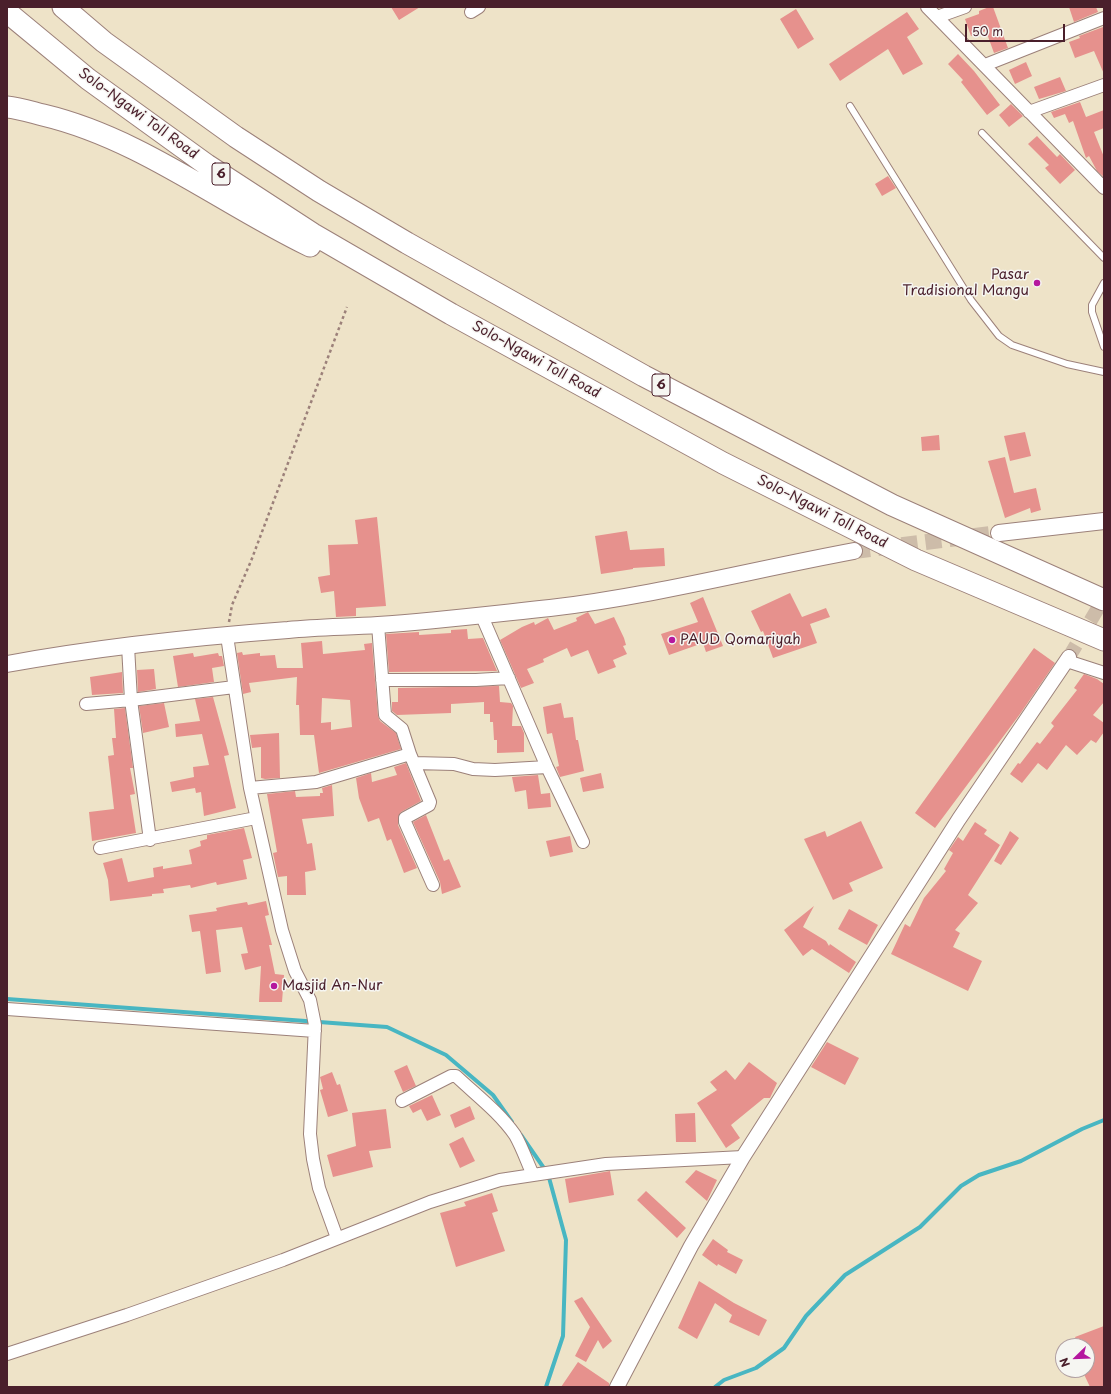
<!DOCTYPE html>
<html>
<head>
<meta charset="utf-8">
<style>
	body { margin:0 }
	#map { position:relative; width:1111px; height:1394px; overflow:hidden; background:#eee3c8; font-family:"Playpen Sans",sans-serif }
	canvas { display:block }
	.frame { position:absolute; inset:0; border:8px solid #4a1f2b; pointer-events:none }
	.north { position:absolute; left:1055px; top:1338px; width:40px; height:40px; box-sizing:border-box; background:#f6f6f2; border:1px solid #b1a0a2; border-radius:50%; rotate:247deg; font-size:11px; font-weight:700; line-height:16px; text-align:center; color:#4a1f2b }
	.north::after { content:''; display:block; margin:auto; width:14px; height:18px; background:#b5179e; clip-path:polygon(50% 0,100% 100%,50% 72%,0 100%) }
	.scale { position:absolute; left:965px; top:24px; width:100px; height:18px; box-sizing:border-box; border:2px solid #4a1f2b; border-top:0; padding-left:5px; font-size:12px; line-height:14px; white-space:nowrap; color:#4a1f2b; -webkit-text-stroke:3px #f6f6f2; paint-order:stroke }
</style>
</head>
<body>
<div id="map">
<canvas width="1111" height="1394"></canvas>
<div class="frame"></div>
<div class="north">N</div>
<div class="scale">50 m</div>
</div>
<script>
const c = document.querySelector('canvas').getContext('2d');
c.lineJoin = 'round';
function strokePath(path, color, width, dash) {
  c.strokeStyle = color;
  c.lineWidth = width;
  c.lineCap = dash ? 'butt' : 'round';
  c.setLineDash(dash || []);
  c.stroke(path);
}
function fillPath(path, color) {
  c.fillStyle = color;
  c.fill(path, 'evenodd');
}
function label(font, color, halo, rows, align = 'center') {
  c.font = font + ' "Playpen Sans",sans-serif';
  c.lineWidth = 3;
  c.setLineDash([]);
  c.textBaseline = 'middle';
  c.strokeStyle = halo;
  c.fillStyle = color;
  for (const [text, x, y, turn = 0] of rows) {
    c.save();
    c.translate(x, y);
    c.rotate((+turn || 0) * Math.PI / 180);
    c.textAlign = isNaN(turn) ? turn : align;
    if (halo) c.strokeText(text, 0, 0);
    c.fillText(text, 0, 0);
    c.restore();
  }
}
const stream = new Path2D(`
	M 7,999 L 387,1027 L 446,1055 L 493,1095 L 512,1122
	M 521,1135 L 548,1174 L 566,1240 L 563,1336 L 546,1387
	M 715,1387 L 724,1380 L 756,1368 L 784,1348 L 806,1316 L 845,1275 L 920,1227 L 961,1186 L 979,1175 L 1021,1161 L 1082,1129 L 1104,1120`);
const building = new Path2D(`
	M 391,7 L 420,7 L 399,20 Z
	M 989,7 L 993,7 L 1008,48 L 994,53 L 986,31 L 971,36 L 965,19 L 979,14 L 979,11 Z
	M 1069,7 L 1096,7 L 1098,12 L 1074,22 Z
	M 796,9 L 814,39 L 798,49 L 780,19 Z
	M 907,12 L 919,29 L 907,37 L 923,64 L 903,75 L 888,49 L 840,81 L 829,64 Z
	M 1103,27 L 1104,30 L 1104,74 L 1094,51 L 1075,58 L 1069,42 L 1080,38 L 1079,36 Z
	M 958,54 L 974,71 L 1000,105 L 987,115 L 961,82 L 963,80 L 948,64 Z
	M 1026,62 L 1032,76 L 1015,84 L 1009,70 Z
	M 1060,77 L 1066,91 L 1039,99 L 1034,87 Z
	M 1080,102 L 1086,117 L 1104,110 L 1104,128 L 1094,132 L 1104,157 L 1104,177 L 1097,171 L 1089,156 L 1086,158 L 1073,121 L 1069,123 L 1065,114 L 1054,118 L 1051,112 Z
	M 1011,104 L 1023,116 L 1009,127 L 999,115 Z
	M 1037,136 L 1057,157 L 1060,154 L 1075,170 L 1060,184 L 1045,168 L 1049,165 L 1028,144 Z
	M 888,176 L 896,188 L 882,196 L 875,184 Z
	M 1025,432 L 1031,456 L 1010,461 L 1004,436 Z
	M 939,435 L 940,450 L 922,451 L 921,437 Z
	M 1005,457 L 1014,493 L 1036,488 L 1041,510 L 1031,513 L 1030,508 L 1005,518 L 988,461 Z
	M 377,517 L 386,606 L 356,608 L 356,616 L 336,617 L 334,591 L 321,593 L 318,577 L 330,575 L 328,545 L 358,544 L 355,520 Z
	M 627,531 L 630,550 L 664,548 L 665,566 L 633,568 L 633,569 L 601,574 L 595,536 Z
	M 790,593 L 802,617 L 826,608 L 830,617 L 810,624 L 817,643 L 773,658 L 763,631 L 761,632 L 751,611 Z
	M 703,597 L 723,646 L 706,652 L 703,643 L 669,655 L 661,634 L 698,622 L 690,603 Z
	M 588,612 L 595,624 L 614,617 L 624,638 L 626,645 L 623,646 L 627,654 L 613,660 L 616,667 L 598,674 L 588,650 L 571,657 L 567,648 L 543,659 L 544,662 L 527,669 L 534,683 L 521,688 L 500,640 L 522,627 L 534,622 L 535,625 L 548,618 L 554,630 L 577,621 L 576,618 Z
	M 467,629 L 468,639 L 483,638 L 497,671 L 389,672 L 386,634 L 419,632 L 419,635 L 451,633 L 451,630 Z
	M 322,641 L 323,654 L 365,650 L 364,644 L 372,643 L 378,716 L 380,721 L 396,733 L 401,749 L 319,773 L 314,735 L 300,735 L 299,705 L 296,705 L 297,677 L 249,683 L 251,692 L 243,694 L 237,653 L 242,652 L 243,655 L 260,653 L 260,656 L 275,655 L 277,668 L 303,668 L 301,643 ZM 322,698 L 350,700 L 352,727 L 331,730 L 331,722 L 321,723 Z
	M 1034,648 L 1055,663 L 1020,714 L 935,828 L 915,813 Z
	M 193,653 L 194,657 L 218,653 L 219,656 L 222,656 L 224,666 L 212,668 L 214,682 L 178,687 L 173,656 Z
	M 154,669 L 156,689 L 138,692 L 137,670 Z
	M 122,672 L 123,693 L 92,695 L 90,677 Z
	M 1084,674 L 1097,679 L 1104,684 L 1104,702 L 1093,715 L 1104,723 L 1104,732 L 1096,743 L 1091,740 L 1077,755 L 1066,745 L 1047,770 L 1038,763 L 1022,783 L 1010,774 L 1018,763 L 1020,764 L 1037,742 L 1040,744 L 1054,726 L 1051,723 L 1077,690 L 1074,688 Z
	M 499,686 L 500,702 L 511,703 L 513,706 L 512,726 L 521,726 L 524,733 L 524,752 L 497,753 L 497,740 L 494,740 L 493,722 L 490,722 L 490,714 L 484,714 L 484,702 L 451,704 L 451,713 L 397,715 L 392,711 L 392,702 L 398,702 L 398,688 Z
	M 213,697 L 229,755 L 224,756 L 236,808 L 204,816 L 201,792 L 196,793 L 195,788 L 172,792 L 170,782 L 194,777 L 193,767 L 209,765 L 202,734 L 176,737 L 175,724 L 200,721 L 195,699 Z
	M 164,703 L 169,727 L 143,733 L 139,706 Z
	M 561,703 L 564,718 L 573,717 L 576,740 L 578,740 L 584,771 L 560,777 L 556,767 L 559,766 L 552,733 L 547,734 L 543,707 Z
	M 125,708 L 133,768 L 130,768 L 135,794 L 130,795 L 136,833 L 92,841 L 89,812 L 114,809 L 108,756 L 114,755 L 112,738 L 116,738 L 114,709 Z
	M 279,733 L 280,778 L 265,779 L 261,778 L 261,747 L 252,748 L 250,735 Z
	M 406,763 L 421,801 L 401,812 L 398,818 L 398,825 L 417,868 L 404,873 L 391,839 L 387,841 L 379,818 L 368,822 L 359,798 L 356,778 L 371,773 L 372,782 L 397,775 L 394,767 Z
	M 601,773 L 604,788 L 583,792 L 580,778 Z
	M 538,775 L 541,794 L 550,793 L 551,807 L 528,809 L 526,790 L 515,792 L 512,777 Z
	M 332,785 L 334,816 L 302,819 L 307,844 L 312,843 L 316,870 L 305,872 L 306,895 L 287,895 L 287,876 L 278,877 L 273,853 L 277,852 L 267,794 L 295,791 L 296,797 L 320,796 L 320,793 L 323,793 L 322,788 Z
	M 426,815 L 444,861 L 449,859 L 461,887 L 442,894 L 440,882 L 413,822 Z
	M 861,821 L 883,868 L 849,883 L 853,891 L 833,900 L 804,839 L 825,831 L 827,837 Z
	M 975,822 L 987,830 L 984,834 L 1000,845 L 968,895 L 978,903 L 955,930 L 960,933 L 953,947 L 982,961 L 968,991 L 891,954 L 905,924 L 910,927 L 924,898 L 946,871 L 944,869 L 953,853 L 949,850 L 958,837 L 963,841 Z
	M 244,828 L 252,858 L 243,860 L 247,879 L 217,885 L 216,882 L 191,888 L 190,885 L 163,889 L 164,893 L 152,894 L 152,896 L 110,901 L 108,880 L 103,863 L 122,858 L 128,882 L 154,877 L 153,868 L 163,866 L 163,869 L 192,864 L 189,850 L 201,846 L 200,841 L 207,839 L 207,835 Z
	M 1010,831 L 1019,838 L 1001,865 L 994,861 Z
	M 570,836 L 573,852 L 550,857 L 546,841 Z
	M 266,901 L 269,915 L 265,916 L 272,945 L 269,945 L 275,974 L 284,975 L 282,1002 L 259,1002 L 261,966 L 245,970 L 241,954 L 248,953 L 242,927 L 216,930 L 221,972 L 206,974 L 200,931 L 192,932 L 189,915 L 217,911 L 216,908 L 230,905 L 247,902 L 248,905 Z
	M 814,906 L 803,927 L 826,941 L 829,946 L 830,944 L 856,962 L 849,973 L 812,949 L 803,956 L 784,930 Z
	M 849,909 L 878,925 L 867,945 L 838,929 Z
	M 827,1042 L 859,1058 L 845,1085 L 811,1067 Z
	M 749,1062 L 777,1083 L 770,1098 L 764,1098 L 731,1125 L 740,1138 L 726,1148 L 697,1103 L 717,1090 L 710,1082 L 726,1070 L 735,1080 Z
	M 407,1065 L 416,1086 L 403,1092 L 394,1071 Z
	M 332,1072 L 337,1085 L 340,1084 L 348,1111 L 328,1117 L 320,1090 L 323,1089 L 320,1077 Z
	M 432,1095 L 441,1115 L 427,1121 L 421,1109 L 413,1113 L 409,1106 Z
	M 470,1106 L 475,1119 L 455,1128 L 450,1115 Z
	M 386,1109 L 391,1148 L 369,1151 L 373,1167 L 333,1177 L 327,1155 L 356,1146 L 352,1113 Z
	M 695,1113 L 696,1142 L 676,1142 L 675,1114 Z
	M 463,1137 L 475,1161 L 460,1168 L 449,1144 Z
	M 696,1170 L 717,1180 L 707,1201 L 685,1182 Z
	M 610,1171 L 614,1195 L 569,1203 L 565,1179 Z
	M 646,1191 L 686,1228 L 677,1238 L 637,1200 Z
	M 492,1193 L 498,1211 L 492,1213 L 505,1251 L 456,1267 L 440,1213 L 466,1206 L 464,1202 Z
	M 713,1239 L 728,1250 L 727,1252 L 743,1260 L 736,1274 L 718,1264 L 717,1266 L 702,1255 Z
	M 699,1281 L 734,1303 L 767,1320 L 759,1336 L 729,1322 L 732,1315 L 715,1303 L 697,1339 L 678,1328 Z
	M 582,1297 L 612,1341 L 603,1349 L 598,1340 L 586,1362 L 575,1356 L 590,1327 L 574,1301 Z
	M 1104,1326 L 1104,1387 L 1090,1387 L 1082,1370 L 1087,1370 L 1087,1346 L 1079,1346 L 1075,1337 Z
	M 578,1362 L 609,1383 L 609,1387 L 561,1387 Z`);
const tertiaryTunnel = new Path2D(`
	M 1069,657 L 1104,598`);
const secondaryTunnel = new Path2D(`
	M 854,551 L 999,533`);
const path = new Path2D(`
	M 229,622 L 232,605 L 251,561 L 347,307`);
const service = new Path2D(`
	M 850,106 L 971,300 L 999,336 L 1012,345 L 1067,364 L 1104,372
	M 982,133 L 1104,258
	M 1104,283 L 1092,305 L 1092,312 L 1104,347`);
const minor = new Path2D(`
	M 927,7 L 1104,188
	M 471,12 L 479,7
	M 937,17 L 965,7
	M 985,65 L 1104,18
	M 1029,112 L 1104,85
	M 481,614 L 547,767 L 583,842
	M 378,625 L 385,715 L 402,729 L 410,754 L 430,802 L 429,805 L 405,818 L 405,822 L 433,885
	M 227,636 L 250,788 L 282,930 L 295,971 L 310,1000 L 315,1025 L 310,1134 L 313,1159 L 319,1188 L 337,1238
	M 128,646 L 131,700 L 150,840
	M 1067,661 L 1104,673
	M 382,680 L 476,680 L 509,678
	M 86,704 L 131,700 L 234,687
	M 414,763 L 454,764 L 473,769 L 495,770 L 547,767
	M 250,788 L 316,782 L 410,754
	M 100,848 L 256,818
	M 7,1009 L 315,1031
	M 402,1101 L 451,1076 L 456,1076 C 476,1095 499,1112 515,1135 C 522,1147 527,1162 533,1175
	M 7,1354 L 127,1315 L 283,1260 L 430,1202 L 500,1180 L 606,1164 L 743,1157`);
const tertiary = new Path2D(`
	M 617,1387 L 691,1246 L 743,1157 L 959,819 L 1069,657`);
const secondary = new Path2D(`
	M 999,533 L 1104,521
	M 7,664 C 100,647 194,637 288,630 C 318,627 348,627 378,625 C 435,621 493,614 550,608 C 652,596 752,570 854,551`);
const motorway = new Path2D(`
	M 63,7 L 104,42 L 236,137 L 319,191 L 407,243 L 644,376 L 892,505 L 1104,600
	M 7,12 L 88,79 L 207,165 L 313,234 L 451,314 L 723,463 L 916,560 L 1104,640
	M 7,107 C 19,108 31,112 43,115 C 140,138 221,203 310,246`);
const markers = [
	[1037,283,4,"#b5179e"],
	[672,640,4,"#b5179e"],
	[274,986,4,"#b5179e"]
];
const shields = [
	[221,174,18],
	[661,385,18]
];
const shieldNames = [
	["6",221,174],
	["6",661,385]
];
const streetNames = [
	["Solo–Ngawi Toll Road",138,114,36],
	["Solo–Ngawi Toll Road",536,360,29],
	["Solo–Ngawi Toll Road",822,512,27]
];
const poiNames = [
	["Pasar",1029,275,"right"],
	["Tradisional Mangu",1029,291,"right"],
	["PAUD Qomariyah",680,640],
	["Masjid An-Nur",282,986]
];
strokePath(stream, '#48b6c2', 4);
fillPath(building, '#e6918d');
strokePath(tertiaryTunnel, '#cdbca9', 14, [14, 7]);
strokePath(secondaryTunnel, '#cdbca9', 16, [16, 8]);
strokePath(service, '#9c817a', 8);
strokePath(minor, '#9c817a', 14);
strokePath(tertiary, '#9c817a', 16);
strokePath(secondary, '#9c817a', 18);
strokePath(motorway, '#9c817a', 23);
strokePath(path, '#9c817a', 2.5, [3, 3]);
strokePath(service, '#fff', 6);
strokePath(minor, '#fff', 12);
strokePath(tertiary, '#fff', 14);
strokePath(secondary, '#fff', 16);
strokePath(motorway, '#fff', 21);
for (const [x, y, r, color] of markers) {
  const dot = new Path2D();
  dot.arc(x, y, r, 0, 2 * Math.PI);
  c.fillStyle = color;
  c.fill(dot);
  strokePath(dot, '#f6f6f2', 1.5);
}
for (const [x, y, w] of shields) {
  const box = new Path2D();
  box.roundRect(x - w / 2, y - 11, w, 22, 3);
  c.fillStyle = '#f6f6f2';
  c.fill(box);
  strokePath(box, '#4a1f2b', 1);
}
label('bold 13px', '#4a1f2b', null, shieldNames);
label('14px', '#4a1f2b', '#f6f6f2', streetNames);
label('14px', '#4a1f2b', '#f6f6f2', poiNames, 'left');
</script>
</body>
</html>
